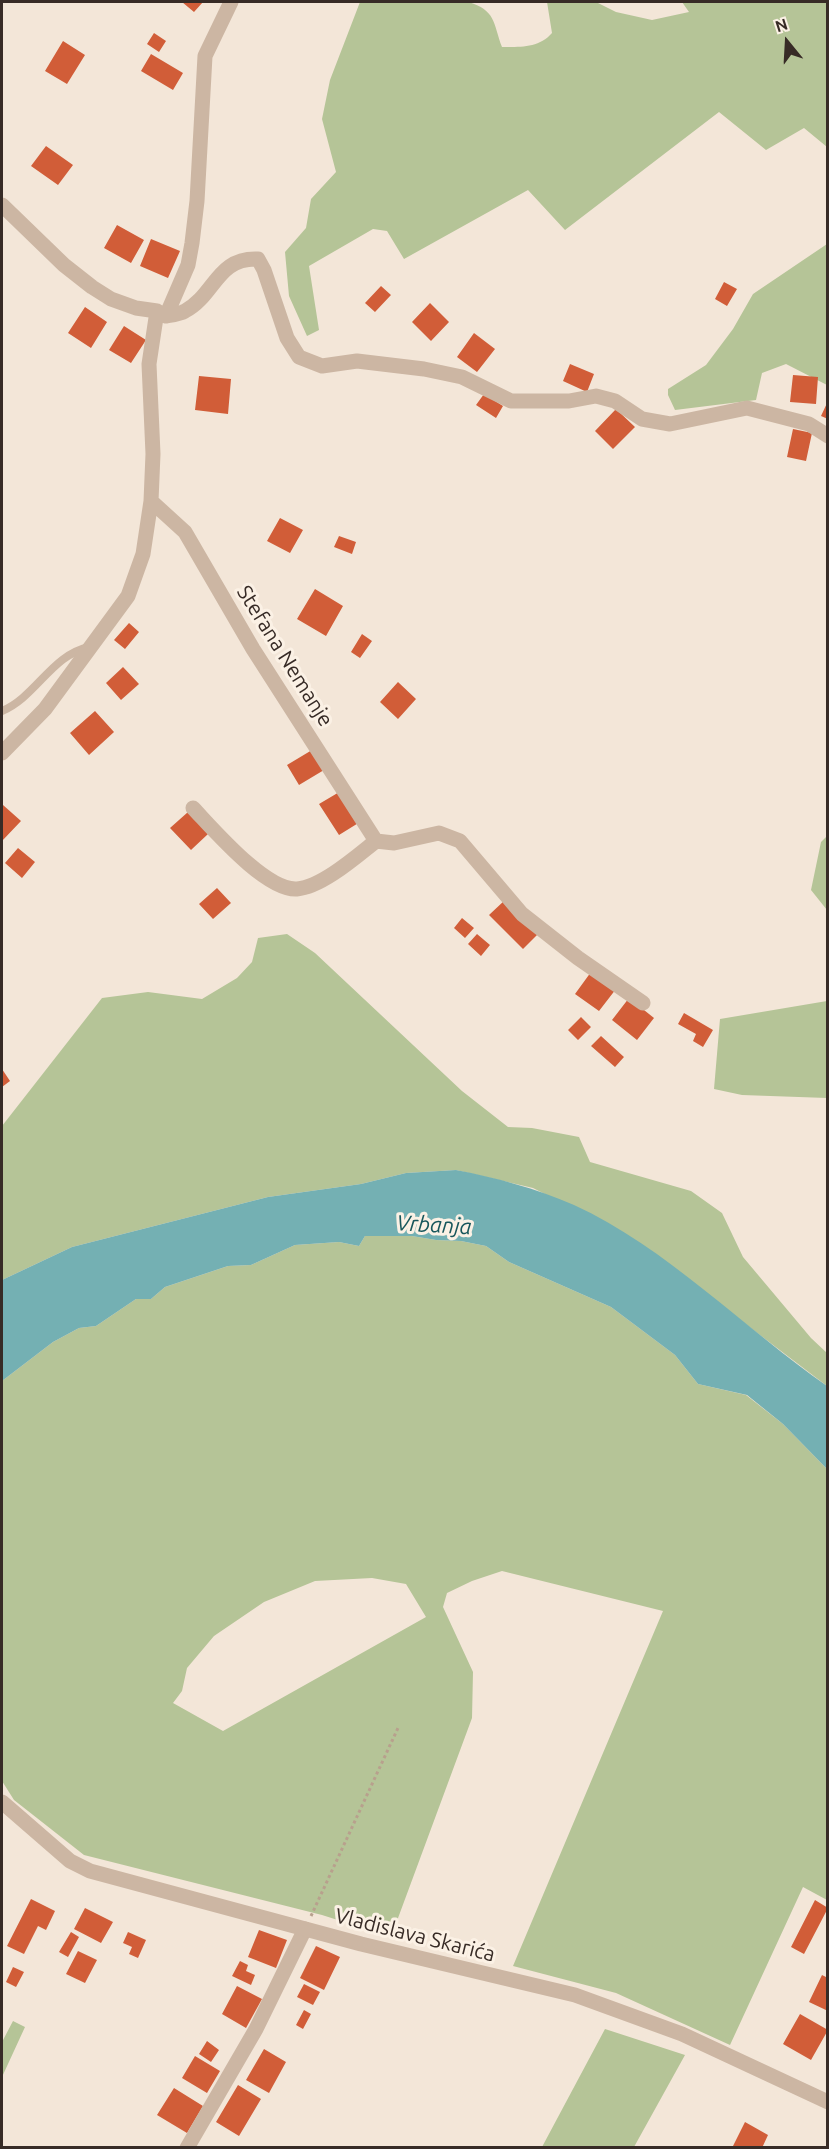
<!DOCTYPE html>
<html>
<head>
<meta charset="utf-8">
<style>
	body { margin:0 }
	#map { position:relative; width:829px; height:2149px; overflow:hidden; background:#f3e6d8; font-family:Ubuntu,sans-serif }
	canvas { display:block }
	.frame { position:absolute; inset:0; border:3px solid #372b26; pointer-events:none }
	.north { position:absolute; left:757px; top:12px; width:60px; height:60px; -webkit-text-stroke:4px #fbf1e5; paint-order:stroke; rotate:342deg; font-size:16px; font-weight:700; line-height:24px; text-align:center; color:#372b26 }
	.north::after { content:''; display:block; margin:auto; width:21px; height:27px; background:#372b26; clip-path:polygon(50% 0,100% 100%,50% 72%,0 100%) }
</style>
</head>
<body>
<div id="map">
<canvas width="829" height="2149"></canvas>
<div class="frame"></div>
<div class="north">N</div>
</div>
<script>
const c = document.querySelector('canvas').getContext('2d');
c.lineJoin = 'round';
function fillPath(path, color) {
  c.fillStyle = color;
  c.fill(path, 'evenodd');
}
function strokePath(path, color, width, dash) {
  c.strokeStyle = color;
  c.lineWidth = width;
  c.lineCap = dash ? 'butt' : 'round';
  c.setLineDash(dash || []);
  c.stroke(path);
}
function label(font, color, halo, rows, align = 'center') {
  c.font = font + ' Ubuntu,sans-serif';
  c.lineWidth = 6;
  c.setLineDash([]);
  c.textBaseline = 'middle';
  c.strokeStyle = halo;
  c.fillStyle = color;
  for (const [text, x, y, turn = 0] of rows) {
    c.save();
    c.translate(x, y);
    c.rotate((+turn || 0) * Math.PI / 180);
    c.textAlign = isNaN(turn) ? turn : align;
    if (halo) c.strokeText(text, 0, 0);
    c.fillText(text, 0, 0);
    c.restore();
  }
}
const green = new Path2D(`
	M 360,2 L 468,2 C 496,10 493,23 502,47 C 521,47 539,48 552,33 L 547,2 L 596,2 L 616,12 L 652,20 L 689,12 L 682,2 L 827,2 L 827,147 L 804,128 L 766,150 L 719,112 L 565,230 L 528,190 L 404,259 L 387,231 L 373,229 L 309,266 L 319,330 L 307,336 L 289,296 L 285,252 L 306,228 L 311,199 L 336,172 L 322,119 L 330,80 Z
	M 827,244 L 827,385 L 786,364 L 762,373 L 756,400 L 675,410 L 668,395 L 668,389 L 706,365 L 733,329 L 753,294 Z
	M 827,836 L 827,910 L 811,890 L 821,842 Z
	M 287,934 L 315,953 L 462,1091 L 508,1127 L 532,1128 L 579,1137 L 590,1162 L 691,1191 L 722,1213 L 743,1257 L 811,1338 L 827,1353 L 827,1386 L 635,1240 L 533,1188 L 456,1170 L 406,1173 L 361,1184 L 268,1197 L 72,1247 L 2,1280 L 2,1126 L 102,998 L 148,992 L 202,999 L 237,978 L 252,962 L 258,938 Z
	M 827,1001 L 827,1098 L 742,1095 L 714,1089 L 720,1019 Z
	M 365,1236 L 412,1236 L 436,1240 L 461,1241 L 486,1246 L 509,1262 L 611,1307 L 675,1355 L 698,1384 L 746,1395 L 783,1424 L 827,1469 L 827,1900 L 803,1887 L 730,2045 L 616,1993 L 513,1966 L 663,1611 L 502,1571 L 472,1581 L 447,1593 L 443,1607 L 473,1672 L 472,1718 L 391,1937 L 322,1915 L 84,1855 L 14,1800 L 2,1781 L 2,1381 L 53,1342 L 79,1328 L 96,1326 L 136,1299 L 151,1299 L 165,1287 L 228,1266 L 251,1265 L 295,1245 L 339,1242 L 359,1246 ZM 372,1578 L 406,1584 L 426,1617 L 223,1731 L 173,1703 L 182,1691 L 187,1668 L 214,1636 L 264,1602 L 315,1581 Z
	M 13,2021 L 25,2027 L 2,2077 L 2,2042 Z
	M 605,2029 L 685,2055 L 634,2147 L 542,2147 Z`);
const water = new Path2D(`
	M 456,1170 C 497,1178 535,1188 574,1205 C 666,1247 745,1329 827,1386 L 827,1469 L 783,1424 L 747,1395 L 698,1384 L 675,1355 L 611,1307 L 509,1262 L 486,1246 L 461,1241 L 436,1240 L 412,1236 L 365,1236 L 359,1246 L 339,1242 L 295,1245 L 251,1265 L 228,1266 L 165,1287 L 151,1299 L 136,1299 L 96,1326 L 79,1328 L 53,1342 L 2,1381 L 2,1280 L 72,1247 L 268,1197 L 361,1184 L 406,1173 Z`);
const building = new Path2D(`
	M 182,2 L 203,2 L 194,12 Z
	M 154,33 L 166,41 L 159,52 L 147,44 Z
	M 63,41 L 85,55 L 67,84 L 45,71 Z
	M 151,54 L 183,73 L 173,90 L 141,71 Z
	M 46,146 L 73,165 L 58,185 L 31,166 Z
	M 117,225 L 144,240 L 131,263 L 104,248 Z
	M 151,239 L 180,251 L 168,278 L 140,266 Z
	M 724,282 L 737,289 L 727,306 L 715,299 Z
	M 381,286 L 391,295 L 375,312 L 365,303 Z
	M 430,303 L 449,322 L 431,341 L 412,322 Z
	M 85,307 L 107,322 L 91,348 L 68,333 Z
	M 124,326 L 146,340 L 131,363 L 109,350 Z
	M 474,333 L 495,349 L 477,372 L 457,357 Z
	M 570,364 L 594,374 L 587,392 L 563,381 Z
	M 793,375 L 818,377 L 816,404 L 790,402 Z
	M 199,376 L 231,379 L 228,414 L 195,410 Z
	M 484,394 L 503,406 L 496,418 L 476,405 Z
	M 828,401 L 828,419 L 821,416 Z
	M 616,409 L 635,427 L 613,449 L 595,431 Z
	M 793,429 L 812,433 L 806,461 L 787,457 Z
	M 280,518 L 303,530 L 290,553 L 267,541 Z
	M 339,536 L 356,542 L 352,554 L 334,547 Z
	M 315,589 L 343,606 L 326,636 L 297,619 Z
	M 129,623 L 139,632 L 125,649 L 114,640 Z
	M 362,634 L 372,641 L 360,658 L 351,652 Z
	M 123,667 L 139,684 L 121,700 L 106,683 Z
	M 398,682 L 416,699 L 398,719 L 380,702 Z
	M 95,711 L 114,732 L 89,755 L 70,733 Z
	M 312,750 L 324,770 L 299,785 L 287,765 Z
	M 341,791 L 360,822 L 339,835 L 319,804 Z
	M 3,805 L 21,821 L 2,841 L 2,806 Z
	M 188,812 L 208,834 L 191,850 L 170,828 Z
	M 18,848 L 35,862 L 22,878 L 5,863 Z
	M 217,888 L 231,903 L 213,919 L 199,904 Z
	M 505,900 L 539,933 L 523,949 L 489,915 Z
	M 462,918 L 474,928 L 465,938 L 454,928 Z
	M 477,934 L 490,945 L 481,956 L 468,944 Z
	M 591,972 L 616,989 L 599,1011 L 575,994 Z
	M 629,998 L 654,1018 L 637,1040 L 612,1020 Z
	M 684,1013 L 713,1030 L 703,1047 L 693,1041 L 696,1034 L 678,1024 Z
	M 581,1017 L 591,1027 L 578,1040 L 568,1030 Z
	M 601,1036 L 624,1057 L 615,1067 L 591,1046 Z
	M 2,1069 L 10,1081 L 2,1087 Z
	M 31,1899 L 55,1911 L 46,1930 L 38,1926 L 24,1954 L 7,1946 Z
	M 815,1900 L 828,1908 L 804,1954 L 791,1947 Z
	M 85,1908 L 113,1922 L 101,1943 L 74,1929 Z
	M 259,1930 L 287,1940 L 276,1968 L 248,1957 Z
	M 71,1932 L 79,1937 L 68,1957 L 59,1952 Z
	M 128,1932 L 146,1940 L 138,1958 L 129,1954 L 132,1947 L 123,1943 Z
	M 316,1946 L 340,1957 L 324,1990 L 300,1978 Z
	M 78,1951 L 97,1960 L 85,1983 L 66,1974 Z
	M 240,1961 L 248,1965 L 246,1971 L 255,1975 L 251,1985 L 232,1976 Z
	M 13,1967 L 24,1972 L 16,1987 L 6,1982 Z
	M 822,1975 L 828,1978 L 828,2011 L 809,2002 Z
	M 304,1984 L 320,1992 L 313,2005 L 297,1997 Z
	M 237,1986 L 262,1999 L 246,2028 L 222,2014 Z
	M 304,2010 L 311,2014 L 303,2029 L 296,2025 Z
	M 800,2014 L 828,2030 L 811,2060 L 783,2044 Z
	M 207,2041 L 219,2050 L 211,2062 L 199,2054 Z
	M 264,2049 L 286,2062 L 269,2093 L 246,2080 Z
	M 195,2056 L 220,2071 L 207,2093 L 182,2078 Z
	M 238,2085 L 261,2099 L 239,2136 L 216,2122 Z
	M 174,2088 L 203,2106 L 187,2133 L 157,2115 Z
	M 745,2122 L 768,2135 L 762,2148 L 732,2148 Z`);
const path = new Path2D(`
	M 311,1916 L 398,1728`);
const service = new Path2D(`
	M 2,711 C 36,697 52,654 90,647`);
const minor = new Path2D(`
	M 2,205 L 64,265 L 92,287 L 111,299 L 136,308 L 157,311 L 166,316 C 172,315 180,314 185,311 C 215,295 217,257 258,259 L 264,270 L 287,338 L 299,357 L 322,366 L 357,361 L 424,369 L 462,377 L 511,401 L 569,401 L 596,396 L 615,401 L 642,419 L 670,424 L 747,408 L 809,424 L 828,436
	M 166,316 L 188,265 L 192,243 L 197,201 L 205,56 L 231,2
	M 151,501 L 185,532 L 253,649 L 376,841 L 394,843 L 439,833 L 460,841 L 522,914 L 578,958 L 643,1003
	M 2,753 L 45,709 L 128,596 L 143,554 L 151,501 L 153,454 L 149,364 L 157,311
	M 193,808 C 214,830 266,891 297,889 C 322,887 357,856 376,841
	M 187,2148 L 256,2029 L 305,1929`);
const tertiary = new Path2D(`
	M 2,1802 L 70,1861 L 90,1871 L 361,1944 L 575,1995 L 682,2034 L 828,2102`);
const streetNames = [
	["Stefana Nemanje",285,656,58],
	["Vladislava Skarića",415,1935,14]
];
const waterNames = [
	["Vrbanja",434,1225,3]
];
fillPath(green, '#b5c497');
fillPath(water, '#74b0b3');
fillPath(building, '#d15d38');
strokePath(path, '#b8a08d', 3, [3, 3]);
strokePath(service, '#ccb6a3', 8);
strokePath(minor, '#ccb6a3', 15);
strokePath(tertiary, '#ccb6a3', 15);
label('21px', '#372b26', '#fbf1e5', streetNames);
label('italic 22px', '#18575c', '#fbf1e5', waterNames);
</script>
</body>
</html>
